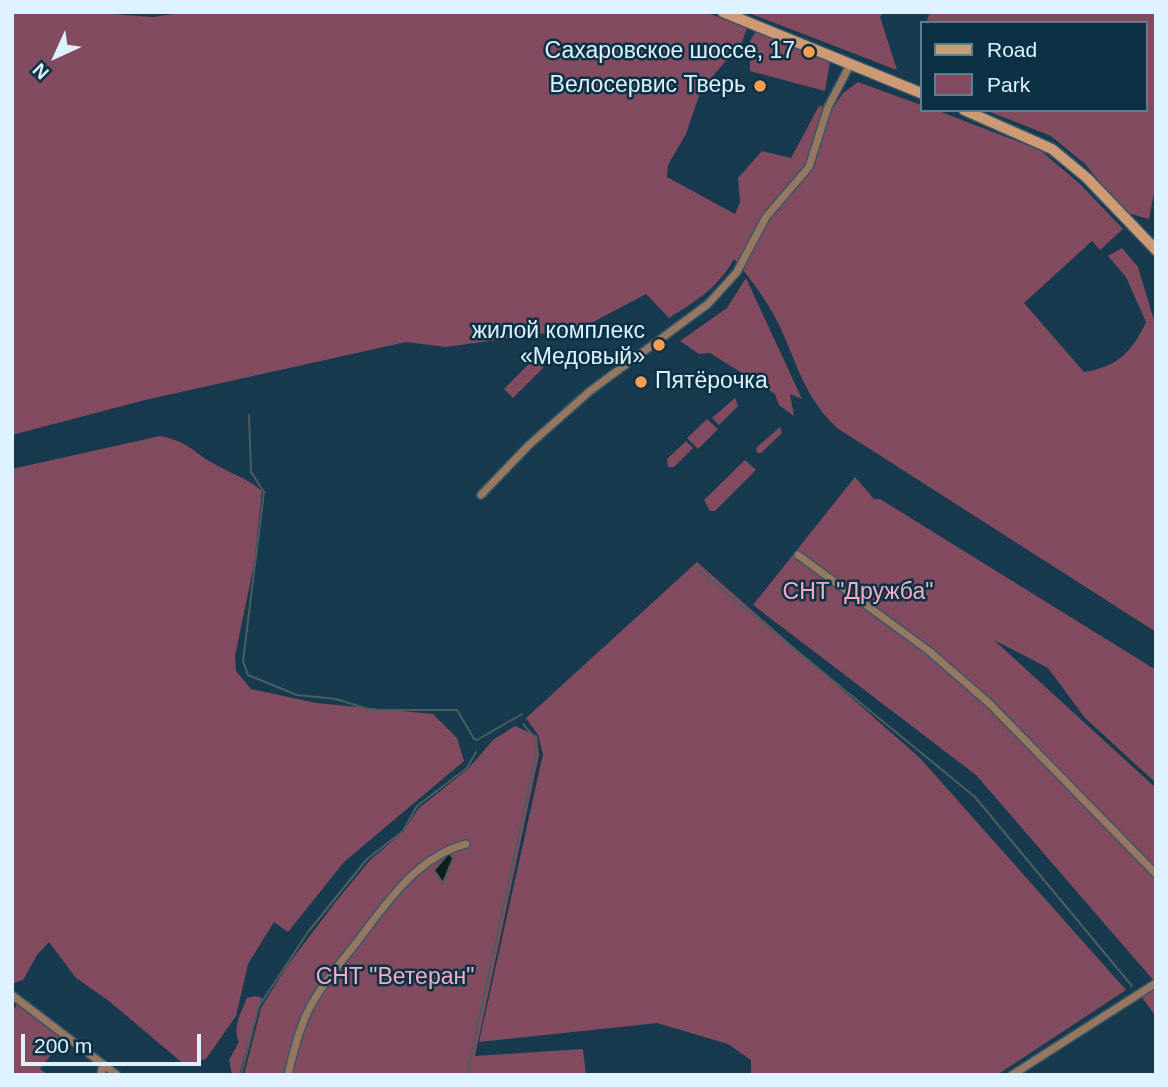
<!DOCTYPE html>
<html>
<head>
<meta charset="utf-8">
<style>
	body { margin:0 }
	#map { position:relative; width:1168px; height:1087px; overflow:hidden; background:#183a4f; font-family:Helvetica,sans-serif }
	canvas { display:block }
	.frame { position:absolute; inset:0; border:14px solid #def2ff; pointer-events:none }
	.legend { position:absolute; left:920px; top:21px; width:228px; height:91px; box-sizing:border-box; background:#0c3044; border:2px solid #607e8f; margin:0; padding:9px 12px; list-style:none; font-size:21px; color:#def2ff }
	.legend li { display:flex; align-items:center; gap:14px; height:35px }
	.legend b { width:35px; border:2px solid #607e8f }
	.north { position:absolute; left:21px; top:21px; width:70px; height:70px; -webkit-text-stroke:5px #0c3044; paint-order:stroke; rotate:225deg; font-size:19px; font-weight:700; line-height:28px; text-align:center; color:#def2ff }
	.north::after { content:''; display:block; margin:auto; width:24px; height:32px; background:#def2ff; clip-path:polygon(50% 0,100% 100%,50% 72%,0 100%) }
	.scale { position:absolute; left:21px; top:1034px; width:180px; height:32px; box-sizing:border-box; border:4px solid #def2ff; border-top:0; padding-left:9px; font-size:21px; line-height:24px; white-space:nowrap; color:#def2ff; -webkit-text-stroke:5px #0c3044; paint-order:stroke }
</style>
</head>
<body>
<div id="map">
<canvas width="1168" height="1087"></canvas>
<div class="frame"></div>
<ul class="legend">
<li><b style="height:9px;background:#ce9a74"></b>Road</li>
<li><b style="height:19px;background:#824b5f"></b>Park</li>
</ul>
<div class="north">N</div>
<div class="scale">200 m</div>
</div>
<script>
const c = document.querySelector('canvas').getContext('2d');
c.lineJoin = 'round';
function fillPath(path, color) {
  c.fillStyle = color;
  c.fill(path, 'evenodd');
}
function strokePath(path, color, width, dash) {
  c.strokeStyle = color;
  c.lineWidth = width;
  c.lineCap = dash ? 'butt' : 'round';
  c.setLineDash(dash || []);
  c.stroke(path);
}
function label(font, color, halo, rows, align = 'center') {
  c.font = font + ' Helvetica,sans-serif';
  c.lineWidth = 5;
  c.setLineDash([]);
  c.textBaseline = 'middle';
  c.strokeStyle = halo;
  c.fillStyle = color;
  for (const [text, x, y, turn = 0] of rows) {
    c.save();
    c.translate(x, y);
    c.rotate((+turn || 0) * Math.PI / 180);
    c.textAlign = isNaN(turn) ? turn : align;
    if (halo) c.strokeText(text, 0, 0);
    c.fillText(text, 0, 0);
    c.restore();
  }
}
const green = new Path2D(`
	M 12,12 L 85,12 L 153,17 L 187,12 L 705,12 L 747,28 L 742,42 L 701,90 L 686,134 L 668,165 L 667,177 L 735,214 L 740,202 L 738,178 L 762,151 L 791,158 L 819,106 L 833,108 L 843,93 L 858,82 L 921,105 L 921,110 L 936,110 L 1040,150 L 1080,184 L 1123,229 L 1100,250 L 1092,241 L 1024,303 L 1084,372 C 1117,367 1132,352 1146,322 L 1126,277 L 1108,256 L 1122,248 L 1138,267 L 1156,327 L 1156,632 L 837,428 C 807,399 800,373 784,336 C 773,309 753,281 734,259 C 718,288 696,301 669,318 L 646,294 L 582,328 L 446,347 L 406,342 L 145,400 L 12,435 Z
	M 746,12 L 884,12 L 880,17 L 897,70 Z
	M 930,12 L 1156,12 L 1156,182 L 1149,219 L 1124,212 L 1085,164 L 1051,136 L 985,110 L 1145,110 L 1145,23 L 926,23 Z
	M 756,31 L 830,61 L 825,91 L 750,71 L 750,41 Z
	M 746,278 L 802,399 L 790,394 L 794,416 L 779,405 L 775,394 L 710,353 L 699,354 L 680,341 L 727,308 Z
	M 535,358 L 544,367 L 513,398 L 504,389 Z
	M 735,398 L 738,406 L 719,425 L 712,418 Z
	M 707,419 L 718,429 L 698,449 L 687,438 Z
	M 780,427 L 782,433 L 761,453 L 757,453 L 756,448 Z
	M 160,436 C 193,443 192,453 218,466 C 236,476 245,477 262,491 L 254,565 L 235,656 L 236,671 L 251,689 L 316,703 L 433,714 L 457,738 L 464,761 L 344,862 L 288,932 L 274,922 L 248,964 L 236,1016 L 206,1059 L 186,1066 L 109,1001 L 76,978 L 49,942 L 37,955 L 23,980 L 12,984 L 12,469 Z
	M 686,441 L 693,448 L 674,467 L 668,467 L 667,459 Z
	M 745,460 L 756,470 L 715,511 L 710,511 L 704,500 Z
	M 855,477 L 874,499 L 880,499 L 1156,670 L 1156,783 L 1085,718 L 1048,668 L 994,640 L 1156,788 L 1154,981 L 976,775 L 753,605 Z
	M 697,562 L 920,758 L 1126,990 L 997,1075 L 751,1075 L 751,1060 L 728,1044 L 657,1023 L 479,1042 L 543,754 L 538,735 L 526,718 Z
	M 515,726 L 537,736 L 539,755 L 475,1056 L 583,1049 L 586,1075 L 244,1075 L 261,1008 L 287,966 L 334,904 L 370,860 L 403,832 L 419,808 L 468,769 L 493,740 Z
	M 1156,986 L 1156,1017 L 1141,996 Z
	M 256,996 L 262,998 L 239,1075 L 232,1075 L 229,1060 L 239,1042 C 232,1027 241,1013 247,998 Z
	M 17,1004 L 65,1037 L 40,1069 L 49,1075 L 12,1075 L 12,1013 Z`);
const water = new Path2D(`
	M 449,853 L 453,858 L 443,883 L 434,870 Z`);
const stream = new Path2D(`
	M 249,415 L 251,472 L 264,492 L 243,661 L 248,675 L 297,695 L 336,699 L 371,710 L 457,710 L 474,739 L 477,740 L 522,714
	M 696,568 L 975,797 L 1132,986
	M 241,1075 L 259,1006 L 308,932 L 367,859 L 403,831 L 417,806 L 467,768 L 476,752
	M 467,1075 L 536,755 L 535,738 L 523,724`);
const minor = new Path2D(`
	M 481,495 L 529,445 L 590,391 L 708,304 L 737,272 L 766,217 L 809,167 L 828,107 L 851,63
	M 798,555 L 929,651 L 990,704 L 1156,874
	M 12,995 L 117,1075
	M 101,1075 L 103,1064
	M 288,1075 C 293,1053 298,1033 307,1013 C 319,989 336,968 353,947 C 384,907 415,857 466,844
	M 1012,1075 L 1156,983`);
const secondary = new Path2D(`
	M 723,12 L 921,93
	M 964,110 L 1052,149 L 1087,178 L 1156,250`);
const markers = [
	[809,52,7,"#fc9e52"],
	[760,86,7,"#fc9e52"],
	[659,345,7,"#fc9e52"],
	[641,382,7,"#fc9e52"]
];
const poiNames = [
	["Сахаровское шоссе, 17",795,52],
	["Велосервис Тверь",746,86],
	["жилой комплекс",645,332],
	["«Медовый»",645,358],
	["Пятёрочка",655,382,"left"]
];
const parkNames = [
	["СНТ \"Дружба\"",858,593],
	["СНТ \"Ветеран\"",395,978]
];
fillPath(green, '#824b5f');
fillPath(water, '#0e1f1b');
strokePath(water, '#4c5e5f', 2);
strokePath(stream, '#4c5e5f', 2);
strokePath(minor, '#38576b', 10);
strokePath(secondary, '#38576b', 13);
strokePath(minor, '#97775f', 7);
strokePath(secondary, '#ce9a74', 10);
for (const [x, y, r, color] of markers) {
  const dot = new Path2D();
  dot.arc(x, y, r, 0, 2 * Math.PI);
  c.fillStyle = color;
  c.fill(dot);
  strokePath(dot, '#0c3044', 2.5);
}
label('23px', '#def2ff', '#0c3044', poiNames, 'right');
label('23px', '#f4acc5', '#0c3044', parkNames);
</script>
</body>
</html>
